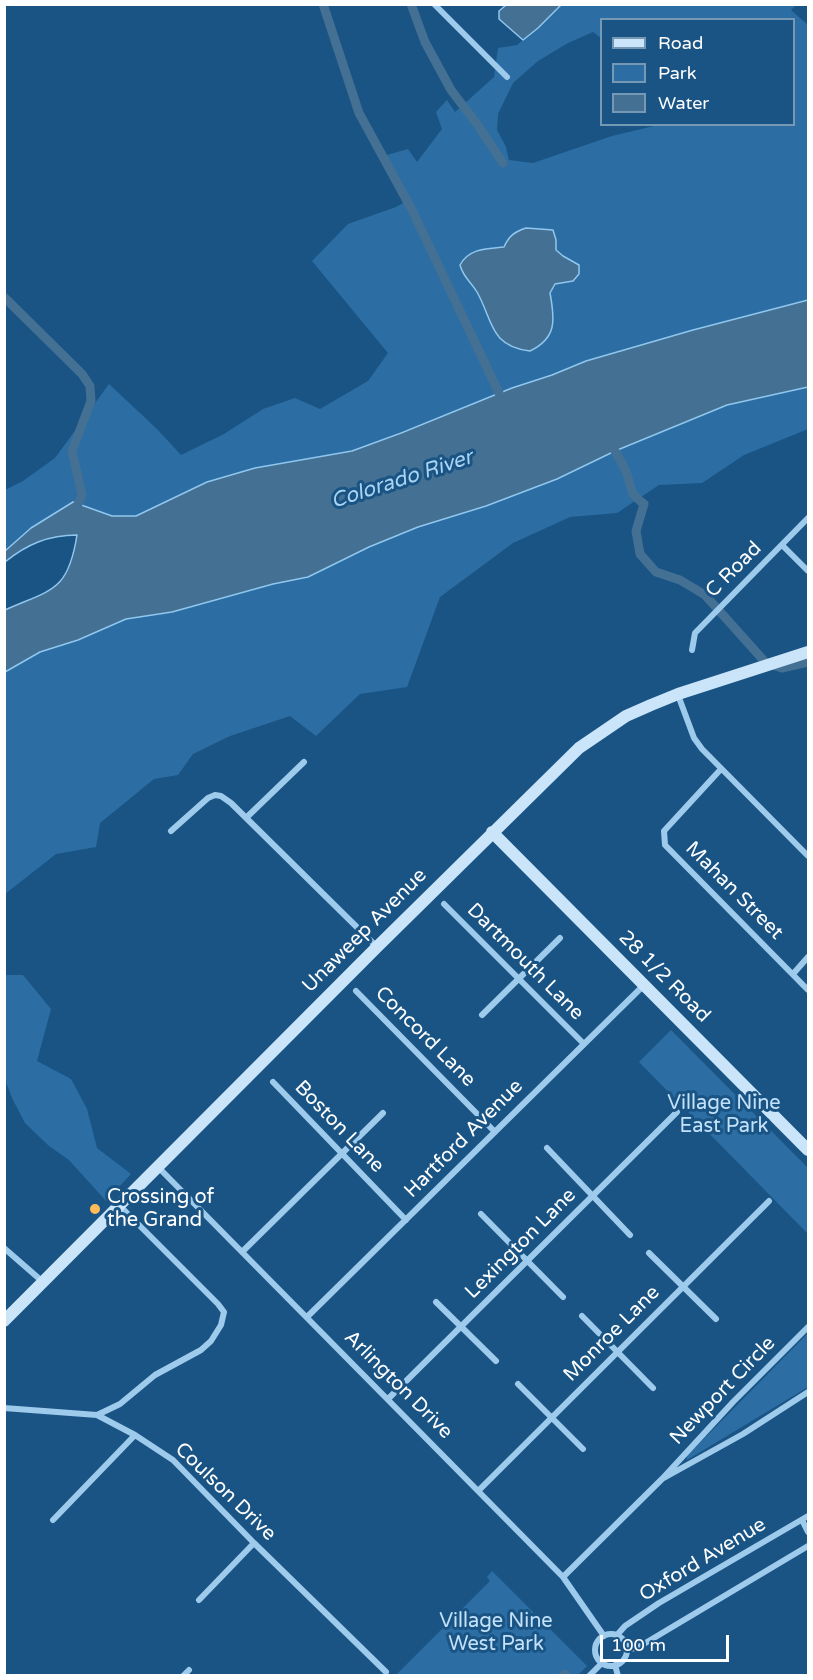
<!DOCTYPE html>
<html>
<head>
<meta charset="utf-8">
<style>
	body { margin:0 }
	#map { position:relative; width:813px; height:1680px; overflow:hidden; background:#195484; font-family:"Varela Round",sans-serif }
	canvas { display:block }
	.frame { position:absolute; inset:0; border:6px solid #fff; pointer-events:none }
	.legend { position:absolute; left:600px; top:18px; width:195px; height:108px; box-sizing:border-box; background:#195484; border:2px solid #7598b5; margin:0; padding:8px 10px; list-style:none; font-size:18px; color:#fff }
	.legend li { display:flex; align-items:center; gap:12px; height:30px }
	.legend b { width:30px; border:2px solid #7598b5 }
	.scale { position:absolute; left:600px; top:1635px; width:129px; height:27px; box-sizing:border-box; border:3px solid #fff; border-top:0; padding-left:8px; font-size:18px; line-height:21px; white-space:nowrap; color:#fff; -webkit-text-stroke:4px #195484; paint-order:stroke }
</style>
</head>
<body>
<div id="map">
<canvas width="813" height="1680"></canvas>
<div class="frame"></div>
<ul class="legend">
<li><b style="height:8px;background:#cae4f9"></b>Road</li>
<li><b style="height:16px;background:#2c6ea3"></b>Park</li>
<li><b style="height:16px;background:#447093"></b>Water</li>
</ul>
<div class="scale">100 m</div>
</div>
<script>
const c = document.querySelector('canvas').getContext('2d');
c.lineJoin = 'round';
function fillPath(path, color) {
  c.fillStyle = color;
  c.fill(path, 'evenodd');
}
function strokePath(path, color, width, dash) {
  c.strokeStyle = color;
  c.lineWidth = width;
  c.lineCap = dash ? 'butt' : 'round';
  c.setLineDash(dash || []);
  c.stroke(path);
}
function label(font, color, halo, rows, align = 'center') {
  c.font = font + ' "Varela Round",sans-serif';
  c.lineWidth = 6;
  c.setLineDash([]);
  c.textBaseline = 'middle';
  c.strokeStyle = halo;
  c.fillStyle = color;
  for (const [text, x, y, turn = 0] of rows) {
    c.save();
    c.translate(x, y);
    c.rotate((+turn || 0) * Math.PI / 180);
    c.textAlign = isNaN(turn) ? turn : align;
    if (halo) c.strokeText(text, 0, 0);
    c.fillText(text, 0, 0);
    c.restore();
  }
}
const green = new Path2D(`
	M 561,5 L 796,5 L 791,10 L 808,25 L 808,300 L 586,361 L 552,375 L 512,388 L 352,451 L 287,462 L 207,482 L 136,516 L 112,516 L 31,528 L 5,551 L 5,490 L 23,481 L 55,458 L 109,384 L 157,429 L 181,455 L 224,434 L 263,409 L 295,398 L 320,409 L 368,381 L 388,353 L 312,261 L 348,224 L 396,207 L 403,203 L 387,155 L 408,149 L 417,162 L 442,129 L 436,112 L 447,100 L 455,112 L 494,77 L 498,48 L 517,45 L 538,28 ZM 602,20 L 794,20 L 794,124 L 658,125 L 612,136 L 533,163 L 509,160 L 506,147 L 497,130 L 498,114 L 513,83 L 538,61 L 568,43 L 593,32 L 601,38 Z
	M 808,387 L 808,429 L 744,455 L 702,483 L 659,485 L 617,513 L 570,517 L 513,543 L 440,597 L 407,687 L 360,694 L 316,736 L 290,716 L 230,736 L 193,754 L 178,775 L 154,779 L 100,823 L 96,847 L 56,854 L 5,894 L 4,672 L 40,652 L 78,640 L 126,619 L 172,612 L 273,584 L 308,577 L 369,547 L 418,527 L 486,506 L 557,479 L 615,451 L 727,405 Z
	M 5,975 L 23,975 L 51,1009 L 37,1061 L 71,1079 L 87,1109 L 97,1148 L 131,1174 L 106,1201 L 69,1160 L 49,1146 L 25,1123 L 13,1100 L 5,1080 Z
	M 671,1030 L 808,1168 L 808,1234 L 639,1062 Z
	M 808,1333 L 808,1387 L 687,1460 L 687,1456 Z
	M 492,1571 L 587,1666 L 578,1675 L 396,1675 L 490,1581 L 487,1577 Z`);
const water = new Path2D(`
	M 506,5 L 506,4 L 561,5 L 538,28 L 523,40 L 499,19 L 499,11 Z
	M 526,228 L 553,230 L 556,240 L 556,250 L 563,256 L 579,265 L 579,274 L 573,281 L 555,284 L 550,293 C 555,320 557,338 530,351 C 489,346 493,320 477,292 C 471,282 463,277 460,265 C 469,248 487,249 504,247 C 509,236 514,232 526,228 Z
	M 808,300 L 808,387 L 727,405 L 615,451 L 557,479 L 486,506 L 418,527 L 369,547 L 308,577 L 273,584 L 172,612 L 126,619 L 78,640 L 40,652 L 5,672 L 5,610 C 52,589 68,592 77,535 C 49,535 27,544 5,562 L 5,551 L 31,528 L 73,502 L 112,516 L 136,516 L 207,482 L 255,468 L 352,451 L 401,433 L 512,388 L 552,375 L 586,361 L 693,330 Z`);
const canal = new Path2D(`
	M 323,4 L 359,113 L 412,210 L 499,393
	M 411,4 L 425,42 L 451,90 L 477,124 L 503,163
	M 4,297 L 82,374 L 90,386 L 91,401 L 72,451 L 82,495 L 78,504
	M 615,451 C 619,458 624,466 627,474 C 632,490 629,493 644,504 L 636,531 L 640,554 L 656,572 L 680,580 L 705,595 L 766,663 L 782,668 L 808,662
	M 563,1676 L 565,1674`);
const street = new Path2D(`
	M 434,4 L 507,77
	M 782,545 L 808,571
	M 692,650 L 695,633 L 808,518
	M 678,695 L 694,738 L 702,749 L 808,856
	M 721,769 L 664,831 L 665,845 L 808,990
	M 247,817 L 304,762
	M 171,831 L 208,798 L 215,795 L 221,796 L 231,803 L 377,947
	M 444,904 L 584,1044
	M 793,974 L 808,957
	M 356,991 L 495,1132
	M 482,1015 L 560,938
	M 273,1082 L 406,1220
	M 547,1148 L 630,1235
	M 158,1167 L 563,1577 L 604,1636
	M 481,1214 L 563,1297
	M 4,1248 L 43,1282
	M 242,1252 L 383,1113
	M 649,1253 L 716,1319
	M 436,1302 L 496,1361
	M 582,1316 L 653,1388
	M 307,1317 L 644,985
	M 808,1327 L 733,1402 L 662,1479 L 743,1434 L 808,1392
	M 518,1384 L 583,1449
	M 388,1399 L 677,1112
	M 4,1408 L 97,1415 L 135,1435 L 173,1460 L 254,1543 L 386,1672
	M 97,1415 L 120,1404 L 155,1375 L 201,1350 L 211,1341 L 221,1325 L 224,1312 L 218,1304 L 120,1206
	M 479,1490 L 769,1201
	M 53,1520 L 135,1435
	M 802,1520 L 808,1532
	M 563,1577 L 662,1479
	M 199,1600 L 254,1543
	M595 1650a16 16 0 1 1 32 0a16 16 0 1 1-32 0Z
	M 617,1635 L 625,1626 L 659,1603 L 808,1516
	M 627,1649 L 637,1648 L 808,1546
	M 615,1665 L 618,1676
	M 183,1676 L 189,1670
	M 589,1676 L 602,1663`);
const secondary = new Path2D(`
	M 492,832 L 808,1150
	M 4,1321 L 377,947 L 579,748 L 626,716 L 651,705 L 678,694 L 808,652`);
const markers = [
	[95,1209,6,"#ffbc59"]
];
const streetNames = [
	["C Road",734,570,-45],
	["Mahan Street",734,891,45],
	["Unaweep Avenue",365,931,-45],
	["Dartmouth Lane",525,962,45],
	["28 1/2 Road",664,977,45],
	["Concord Lane",425,1037,45],
	["Boston Lane",339,1127,46],
	["Hartford Avenue",464,1139,-45],
	["Lexington Lane",521,1244,-45],
	["Monroe Lane",612,1334,-45],
	["Arlington Drive",398,1385,45],
	["Newport Circle",723,1391,-46],
	["Coulson Drive",225,1492,44],
	["Oxford Avenue",703,1560,-31]
];
const parkNames = [
	["Village Nine",724,1104],
	["East Park",724,1127],
	["Village Nine",496,1622],
	["West Park",496,1645]
];
const poiNames = [
	["Crossing of",107,1198],
	["the Grand",107,1221]
];
const waterNames = [
	["Colorado River",402,480,-18]
];
fillPath(green, '#2c6ea3');
fillPath(water, '#447093');
strokePath(water, '#90c7ee', 1.5);
strokePath(canal, '#447093', 9);
strokePath(street, '#9ecaec', 6);
strokePath(secondary, '#cae4f9', 12);
for (const [x, y, r, color] of markers) {
  const dot = new Path2D();
  dot.arc(x, y, r, 0, 2 * Math.PI);
  c.fillStyle = color;
  c.fill(dot);
  strokePath(dot, '#195484', 2);
}
label('20px', '#fff', '#195484', streetNames);
label('20px', '#c3e1f9', '#195484', parkNames);
label('20px', '#fff', '#195484', poiNames, 'left');
label('italic 21px', '#a9d4f3', '#195484', waterNames);
</script>
</body>
</html>
